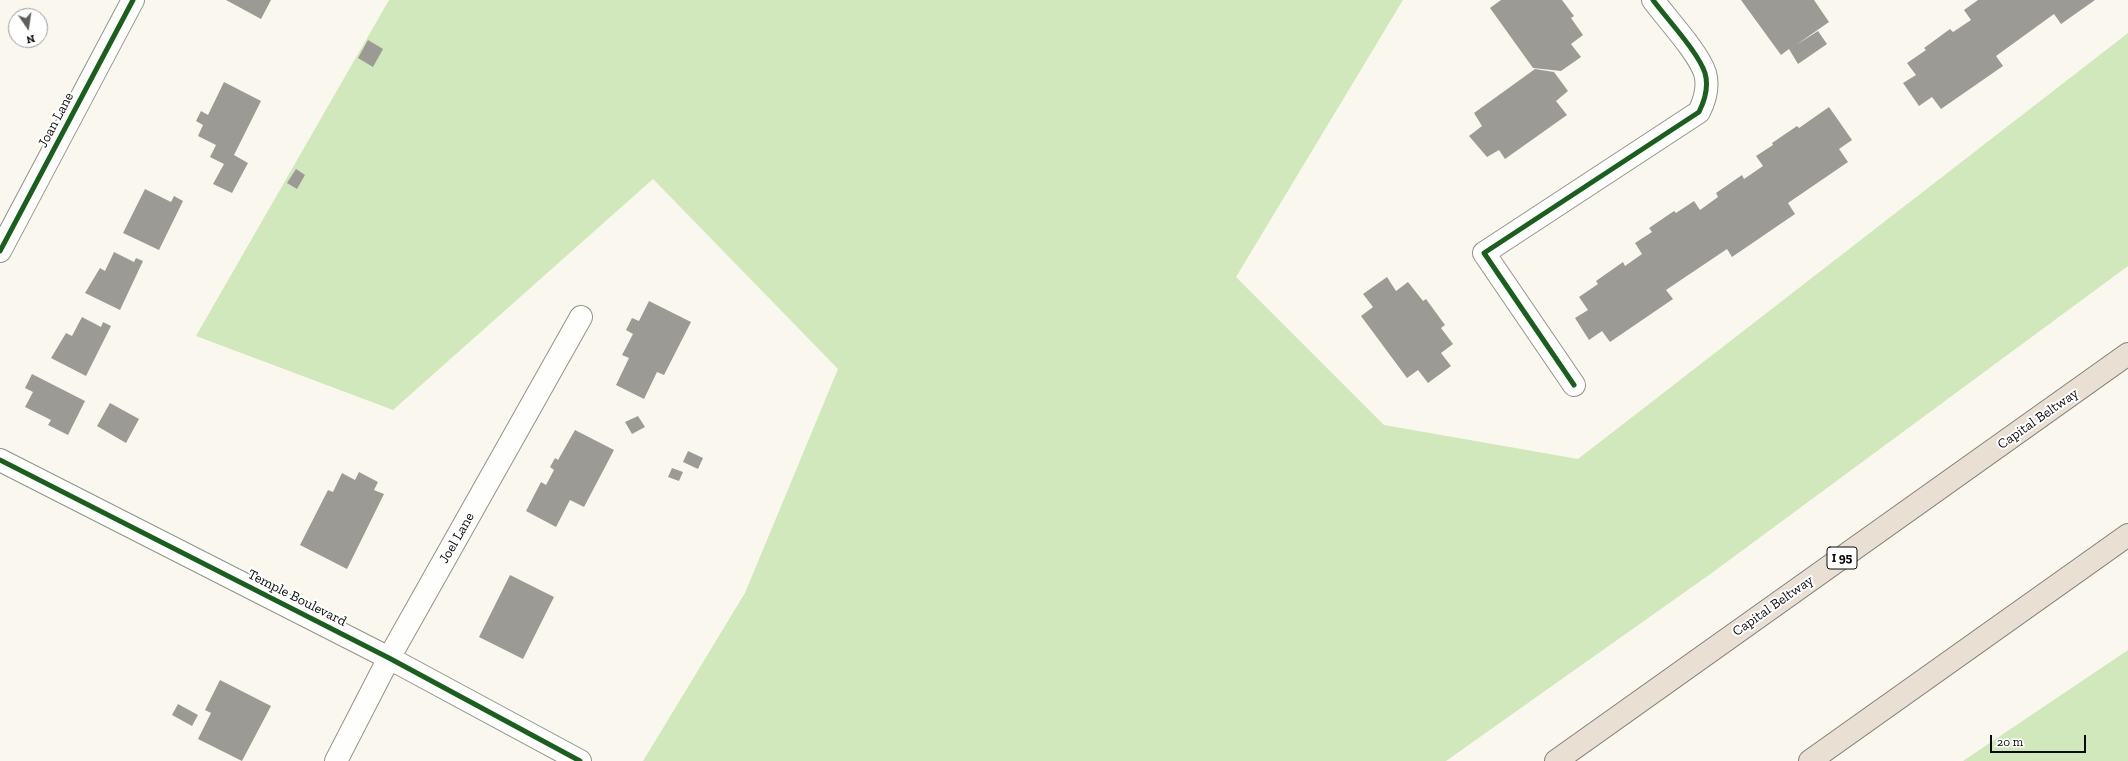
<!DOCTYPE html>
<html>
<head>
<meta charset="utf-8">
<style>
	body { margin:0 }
	#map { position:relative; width:2128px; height:761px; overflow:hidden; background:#faf8ee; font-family:"Zilla Slab",serif }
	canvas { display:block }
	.north { position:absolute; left:8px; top:8px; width:40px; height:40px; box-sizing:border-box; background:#fff; border:1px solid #9d9d9d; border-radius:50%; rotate:167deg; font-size:11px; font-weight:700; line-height:16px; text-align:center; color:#0b0b0b }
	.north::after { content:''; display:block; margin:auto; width:14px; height:18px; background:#5f5e5a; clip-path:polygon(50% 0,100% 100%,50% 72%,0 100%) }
	.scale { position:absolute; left:1990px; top:735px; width:96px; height:18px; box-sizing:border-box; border:2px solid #0b0b0b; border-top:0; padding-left:5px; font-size:12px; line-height:14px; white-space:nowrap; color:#0b0b0b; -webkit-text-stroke:3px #fff; paint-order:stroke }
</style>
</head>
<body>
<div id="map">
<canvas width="2128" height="761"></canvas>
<div class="north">N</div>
<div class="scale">20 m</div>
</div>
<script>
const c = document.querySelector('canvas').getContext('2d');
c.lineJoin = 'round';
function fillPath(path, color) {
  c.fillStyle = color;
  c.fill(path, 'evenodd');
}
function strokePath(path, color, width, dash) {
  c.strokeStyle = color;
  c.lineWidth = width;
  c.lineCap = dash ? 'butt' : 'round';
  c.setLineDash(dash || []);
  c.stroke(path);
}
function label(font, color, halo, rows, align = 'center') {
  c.font = font + ' "Zilla Slab",serif';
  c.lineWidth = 4;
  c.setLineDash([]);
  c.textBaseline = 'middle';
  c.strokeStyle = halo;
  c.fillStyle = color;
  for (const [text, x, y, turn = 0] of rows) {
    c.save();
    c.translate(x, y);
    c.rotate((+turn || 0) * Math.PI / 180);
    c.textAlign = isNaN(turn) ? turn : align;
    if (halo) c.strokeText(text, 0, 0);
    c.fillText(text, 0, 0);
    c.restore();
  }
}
const forest = new Path2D(`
	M 389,0 L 1403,0 L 1236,277 L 1384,425 L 1578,459 L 2128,33 L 2128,266 L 1709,575 L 1446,761 L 643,761 L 745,593 L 838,369 L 653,179 L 393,410 L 196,336 Z
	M 2128,650 L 2128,761 L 1963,761 Z`);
const building = new Path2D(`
	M 226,0 L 271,0 L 261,19 Z
	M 1501,0 L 1562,0 L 1574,16 L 1571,18 L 1583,35 L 1571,44 L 1581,57 L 1561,71 L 1533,68 L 1490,8 Z
	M 1741,0 L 1814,0 L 1829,22 L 1796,45 L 1818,31 L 1827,44 L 1798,64 L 1789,49 L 1781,55 Z
	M 1978,0 L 2095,0 L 2061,24 L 2054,14 L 1996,56 L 2003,66 L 1941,109 L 1932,97 L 1919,106 L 1903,83 L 1916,75 L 1907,63 L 1926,50 L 1924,48 L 1950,29 L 1953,32 L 1971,20 L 1964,10 Z
	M 368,40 L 383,49 L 373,67 L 358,58 Z
	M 1535,69 L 1554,72 L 1568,91 L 1556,101 L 1567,115 L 1505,159 L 1499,150 L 1487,157 L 1469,136 L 1482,126 L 1474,113 Z
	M 224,82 L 261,101 L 234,155 L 248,163 L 232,193 L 213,184 L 224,164 L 210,157 L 216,145 L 198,136 L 203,125 L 196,121 L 201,111 L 208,115 Z
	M 1829,107 L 1852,140 L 1839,149 L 1848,162 L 1788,203 L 1795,214 L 1732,257 L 1727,249 L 1666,290 L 1673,299 L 1610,342 L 1602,331 L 1589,340 L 1575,318 L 1588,310 L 1579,297 L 1598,284 L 1596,281 L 1623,262 L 1625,266 L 1642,254 L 1635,243 L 1652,232 L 1649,228 L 1674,211 L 1676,213 L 1694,201 L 1700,210 L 1718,197 L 1716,193 L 1742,175 L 1744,179 L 1763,166 L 1756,156 L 1773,145 L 1772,143 L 1797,126 L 1799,128 Z
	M 296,169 L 305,175 L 297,189 L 287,183 Z
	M 145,189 L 171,202 L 174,196 L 183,201 L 159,250 L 123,233 Z
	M 114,252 L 134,262 L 136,258 L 143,261 L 120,310 L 85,293 L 100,268 L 105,271 Z
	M 1387,277 L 1396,291 L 1408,282 L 1423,301 L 1426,299 L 1445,325 L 1441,328 L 1453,344 L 1441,353 L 1451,366 L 1428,383 L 1418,370 L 1407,378 L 1361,316 L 1373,307 L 1363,294 Z
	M 649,301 L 691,322 L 664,375 L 657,372 L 644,399 L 616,385 L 629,358 L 622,355 L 633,334 L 626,330 L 632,318 L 639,321 Z
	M 82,317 L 101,327 L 103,322 L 111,326 L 86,376 L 51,358 L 66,333 L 72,336 Z
	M 32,374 L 85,401 L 68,435 L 48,425 L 51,420 L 25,407 L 33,392 L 25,388 Z
	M 110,403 L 139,419 L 126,443 L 97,426 Z
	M 638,416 L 645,427 L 632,434 L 625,422 Z
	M 575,430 L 614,450 L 584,507 L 570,500 L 556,527 L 526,511 L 541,482 L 546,485 L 554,470 L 550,467 L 555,458 L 558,460 Z
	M 688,451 L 703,458 L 698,469 L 683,462 Z
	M 672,468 L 683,472 L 679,481 L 668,477 Z
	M 359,472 L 378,482 L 374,490 L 384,494 L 347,569 L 300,545 L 328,490 L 333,492 L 342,473 L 355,480 Z
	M 510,575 L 554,597 L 523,659 L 479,637 Z
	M 220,680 L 271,706 L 242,761 L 198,739 L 211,713 L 205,710 Z
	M 178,704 L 198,715 L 192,726 L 172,715 Z`);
const minor = new Path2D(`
	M 0,251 L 133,0
	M 1574,385 L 1484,253 L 1699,112 C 1705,100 1709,87 1705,73 C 1698,52 1667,19 1653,0
	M 0,460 L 389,658 L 580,761
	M 336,761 L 389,658 L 581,317`);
const motorway = new Path2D(`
	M 1556,761 L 2128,354
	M 1810,761 L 2128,535`);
const cycleway = new Path2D(`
	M 0,251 L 133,0
	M 1574,385 L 1484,253 L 1699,112 C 1705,100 1709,87 1705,73 C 1698,52 1667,19 1653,0
	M 0,460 L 389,658 L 580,761`);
const shields = [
	[1842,558,30]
];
const shieldNames = [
	["I 95",1842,558]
];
const streetNames = [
	["Joan Lane",56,120,-62],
	["Capital Beltway",2038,419,-35],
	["Joel Lane",457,538,-60],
	["Temple Boulevard",297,598,27],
	["Capital Beltway",1773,606,-35]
];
fillPath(forest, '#d0e8bb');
fillPath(building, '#9c9a94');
strokePath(minor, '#93928d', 24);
strokePath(motorway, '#807f7a', 24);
strokePath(minor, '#fefefc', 22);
strokePath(motorway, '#eadfd3', 22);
strokePath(cycleway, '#1b5e20', 5);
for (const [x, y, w] of shields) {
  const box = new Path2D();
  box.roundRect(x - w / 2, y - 11, w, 22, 3);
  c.fillStyle = '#fff';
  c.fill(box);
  strokePath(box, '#0b0b0b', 1);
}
label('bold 13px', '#0b0b0b', null, shieldNames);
label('14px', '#0b0b0b', '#fff', streetNames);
</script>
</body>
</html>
